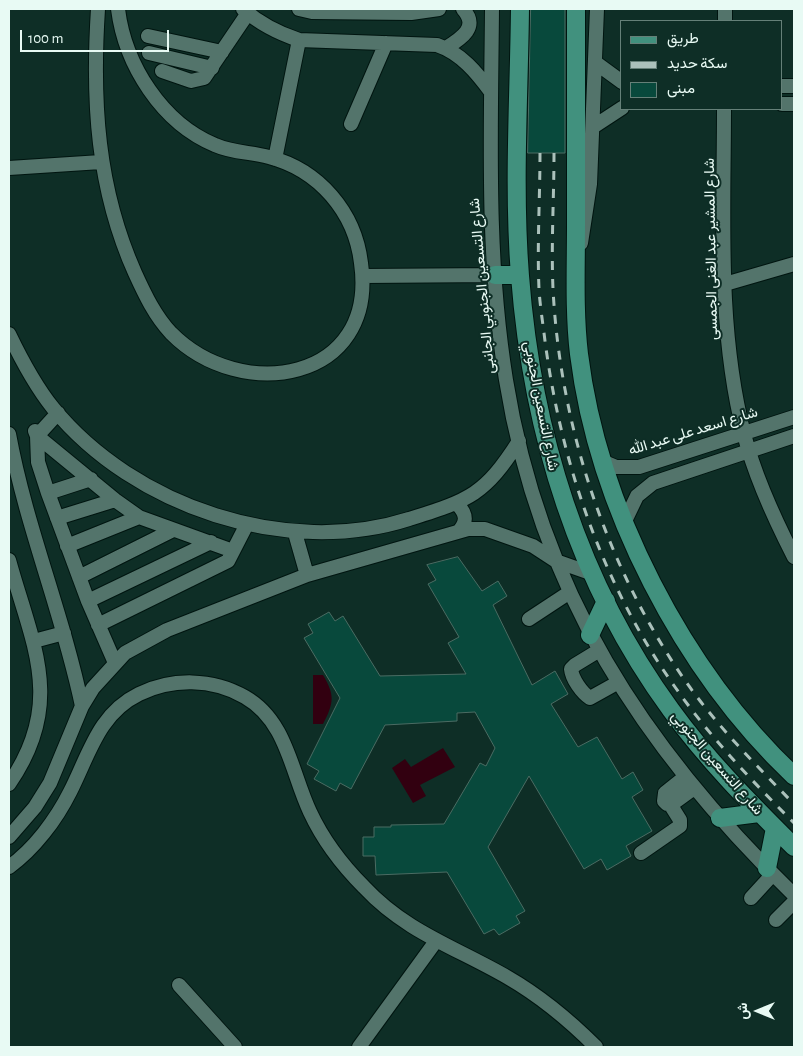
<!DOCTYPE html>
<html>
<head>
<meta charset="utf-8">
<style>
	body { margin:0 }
	#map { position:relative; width:803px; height:1056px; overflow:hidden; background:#0e2e26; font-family:"Alegreya Sans",Vazirmatn,sans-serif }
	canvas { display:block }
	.frame { position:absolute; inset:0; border:10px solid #e8faf4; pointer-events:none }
	.legend { position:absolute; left:620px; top:20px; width:162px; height:90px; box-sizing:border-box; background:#0e2e26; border:1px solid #658078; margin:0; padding:6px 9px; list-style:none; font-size:15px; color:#e8faf4 }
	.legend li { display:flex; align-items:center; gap:10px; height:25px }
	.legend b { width:25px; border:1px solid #658078 }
	.north { position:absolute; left:733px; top:986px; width:50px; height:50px; -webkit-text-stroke:4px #0e2e26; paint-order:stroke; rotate:270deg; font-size:14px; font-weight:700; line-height:20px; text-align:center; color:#e8faf4 }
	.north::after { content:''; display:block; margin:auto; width:18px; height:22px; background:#e8faf4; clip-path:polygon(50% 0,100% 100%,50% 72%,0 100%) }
	.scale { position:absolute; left:20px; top:30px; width:149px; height:22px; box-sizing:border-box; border:2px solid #e8faf4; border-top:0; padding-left:6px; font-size:15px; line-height:18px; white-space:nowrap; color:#e8faf4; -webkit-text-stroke:4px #0e2e26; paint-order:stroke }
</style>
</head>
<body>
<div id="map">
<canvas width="803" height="1056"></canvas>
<div class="frame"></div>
<ul class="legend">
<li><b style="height:6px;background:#41917e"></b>طريق</li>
<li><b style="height:6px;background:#abc1bb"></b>سكة حديد</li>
<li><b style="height:14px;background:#08493c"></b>مبنى</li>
</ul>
<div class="north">ش</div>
<div class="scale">100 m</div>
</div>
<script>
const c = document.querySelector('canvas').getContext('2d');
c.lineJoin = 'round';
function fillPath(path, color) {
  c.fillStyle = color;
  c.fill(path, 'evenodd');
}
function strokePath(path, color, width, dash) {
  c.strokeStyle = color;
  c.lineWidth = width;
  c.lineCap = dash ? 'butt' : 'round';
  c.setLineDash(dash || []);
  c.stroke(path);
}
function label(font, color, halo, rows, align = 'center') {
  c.font = font + ' "Alegreya Sans",Vazirmatn,sans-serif';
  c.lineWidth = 4;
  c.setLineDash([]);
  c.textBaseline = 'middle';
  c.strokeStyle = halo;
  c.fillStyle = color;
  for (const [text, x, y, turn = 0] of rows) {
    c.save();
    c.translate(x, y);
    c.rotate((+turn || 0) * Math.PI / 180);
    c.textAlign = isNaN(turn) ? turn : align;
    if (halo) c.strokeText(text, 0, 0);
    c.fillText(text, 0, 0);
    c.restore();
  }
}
const water = new Path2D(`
	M 313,675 L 323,675 C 335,695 334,703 323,724 L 313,724 Z
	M 443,748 L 455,767 L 420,785 L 426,796 L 413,803 L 392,768 L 405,759 L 411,767 Z`);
const building = new Path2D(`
	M 531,9 L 565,9 L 565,153 L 528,153 Z
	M 458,557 L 482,591 L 498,581 L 507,596 L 493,605 L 532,685 L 555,671 L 568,694 L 551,704 L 578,747 L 597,737 L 622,779 L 633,772 L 643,790 L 632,797 L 652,831 L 626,846 L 631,856 L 607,870 L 601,859 L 584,869 L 529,776 L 488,847 L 525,911 L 516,916 L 520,923 L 499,935 L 494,929 L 484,934 L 447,872 L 376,875 L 375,856 L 363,856 L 363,837 L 374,837 L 374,827 L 391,827 L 391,825 L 444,824 L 480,763 L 486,766 L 495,748 L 475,712 L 457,713 L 457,721 L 385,725 L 351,789 L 340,783 L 336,791 L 314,779 L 319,771 L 307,764 L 340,698 L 304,638 L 313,633 L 308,624 L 329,612 L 335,621 L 343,616 L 380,676 L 466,674 L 448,643 L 459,637 L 428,584 L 436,580 L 427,565 Z`);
const minor = new Path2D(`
	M 98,9 C 92,101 97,188 135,273 C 145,295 155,316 171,333 C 241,404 378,382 361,263 C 355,212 319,170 269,157 C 251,152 233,153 215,145 C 162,123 125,65 118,9
	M 243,9 C 260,24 278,33 299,40 L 437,45 C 461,53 477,73 491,92
	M 299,9 L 312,12 L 411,13 L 439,9
	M 492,9 C 491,132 486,257 506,380 C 540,591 643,748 794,895
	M 725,21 L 725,9
	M 148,36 L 222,52
	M 446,48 C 462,38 479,27 463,9
	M 149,53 L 212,68
	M 596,63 L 622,82
	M 162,71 L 191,81 L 204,78 L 248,13
	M 782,86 L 794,86
	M 782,104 L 794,104
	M 724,109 C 724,217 717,328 744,434 C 755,477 774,518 794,557
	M 351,124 L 386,43
	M 593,127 L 622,108
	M 275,159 L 299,40
	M 9,168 L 101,162
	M 581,243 L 590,184 L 597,9
	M 363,276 L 495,275
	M 725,284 L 794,264
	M 9,334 C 21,359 36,387 53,408 C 134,507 287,558 409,519 C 469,500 484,496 519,441
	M 58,413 L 37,436 L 38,462 L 48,493 L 88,601 L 115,663
	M 35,431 L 37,436 L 115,500 L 139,517 L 233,551
	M 9,434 C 26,527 63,614 82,706
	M 602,461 L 616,467 L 639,467 L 794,417
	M 48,493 L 91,479
	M 457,504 C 466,513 468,521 459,531
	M 57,518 L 115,500
	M 625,521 L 637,496 L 653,483 L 794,436
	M 295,533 L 307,575
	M 67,546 L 139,517
	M 9,560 C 32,644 66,702 9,784
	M 79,577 L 173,530
	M 88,601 L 211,542
	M 529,619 L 570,592
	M 98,625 L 228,561 L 247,524
	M 34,641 L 64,633
	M 598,651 L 575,665 L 571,669 C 572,679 582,693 590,698 L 617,683
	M 685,777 L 665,793 L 664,801 L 667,804 L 672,804 L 694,788
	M 9,837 L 35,807 L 50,783 L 82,706 L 93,688 L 125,653 L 167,630 L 307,575 L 468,529 L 485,529 L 533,546 L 556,561 L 590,573
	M 641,853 L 680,826 L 680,820 L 670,804
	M 9,867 C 34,849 56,820 70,792 C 89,755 98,714 139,694 C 172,678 212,678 245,697 C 287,721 291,772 310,812 C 323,840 342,865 364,887 C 406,932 455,947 507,977 C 540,996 569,1020 596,1047
	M 751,898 L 773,874
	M 776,920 L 794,902
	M 179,985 L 235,1047
	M 359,1047 L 436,941`);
const major = new Path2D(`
	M 520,9 C 519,97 513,187 520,276 C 532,432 578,583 671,710 C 707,760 751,804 794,847
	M 576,9 C 576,81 576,153 576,225 C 576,268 574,312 579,354 C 598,507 683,671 794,776
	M 495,275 L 520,275
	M 590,635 L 606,601
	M 720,818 L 759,813
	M 767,868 L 775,828`);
const rail = new Path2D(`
	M 540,153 C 540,198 537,244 539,289 C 540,306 543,324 545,341 C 561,463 603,586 675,687 C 710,737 751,780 794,823
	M 554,153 C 554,198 551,244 553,289 C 560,426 606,566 684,679 C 716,725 755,764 794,804`);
const streetNames = [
	["شارع المشير عبد الغنى الجمسى",711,249,-91],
	["شارع التسعين الجنوبي الجانبى",482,286,-95],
	["شارع التسعين الجنوبي",541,406,79],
	["شارع اسعد على عبد الله",693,431,-17],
	["شارع التسعين الجنوبي",717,763,49]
];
fillPath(water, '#320010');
fillPath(building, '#08493c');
strokePath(building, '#4b6c63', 1);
strokePath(minor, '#001510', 16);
strokePath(major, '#001510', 20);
strokePath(minor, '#53746b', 14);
strokePath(major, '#41917e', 18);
strokePath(rail, '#abc1bb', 3, [9, 9]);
label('15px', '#e8faf4', '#0e2e26', streetNames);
</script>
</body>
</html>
